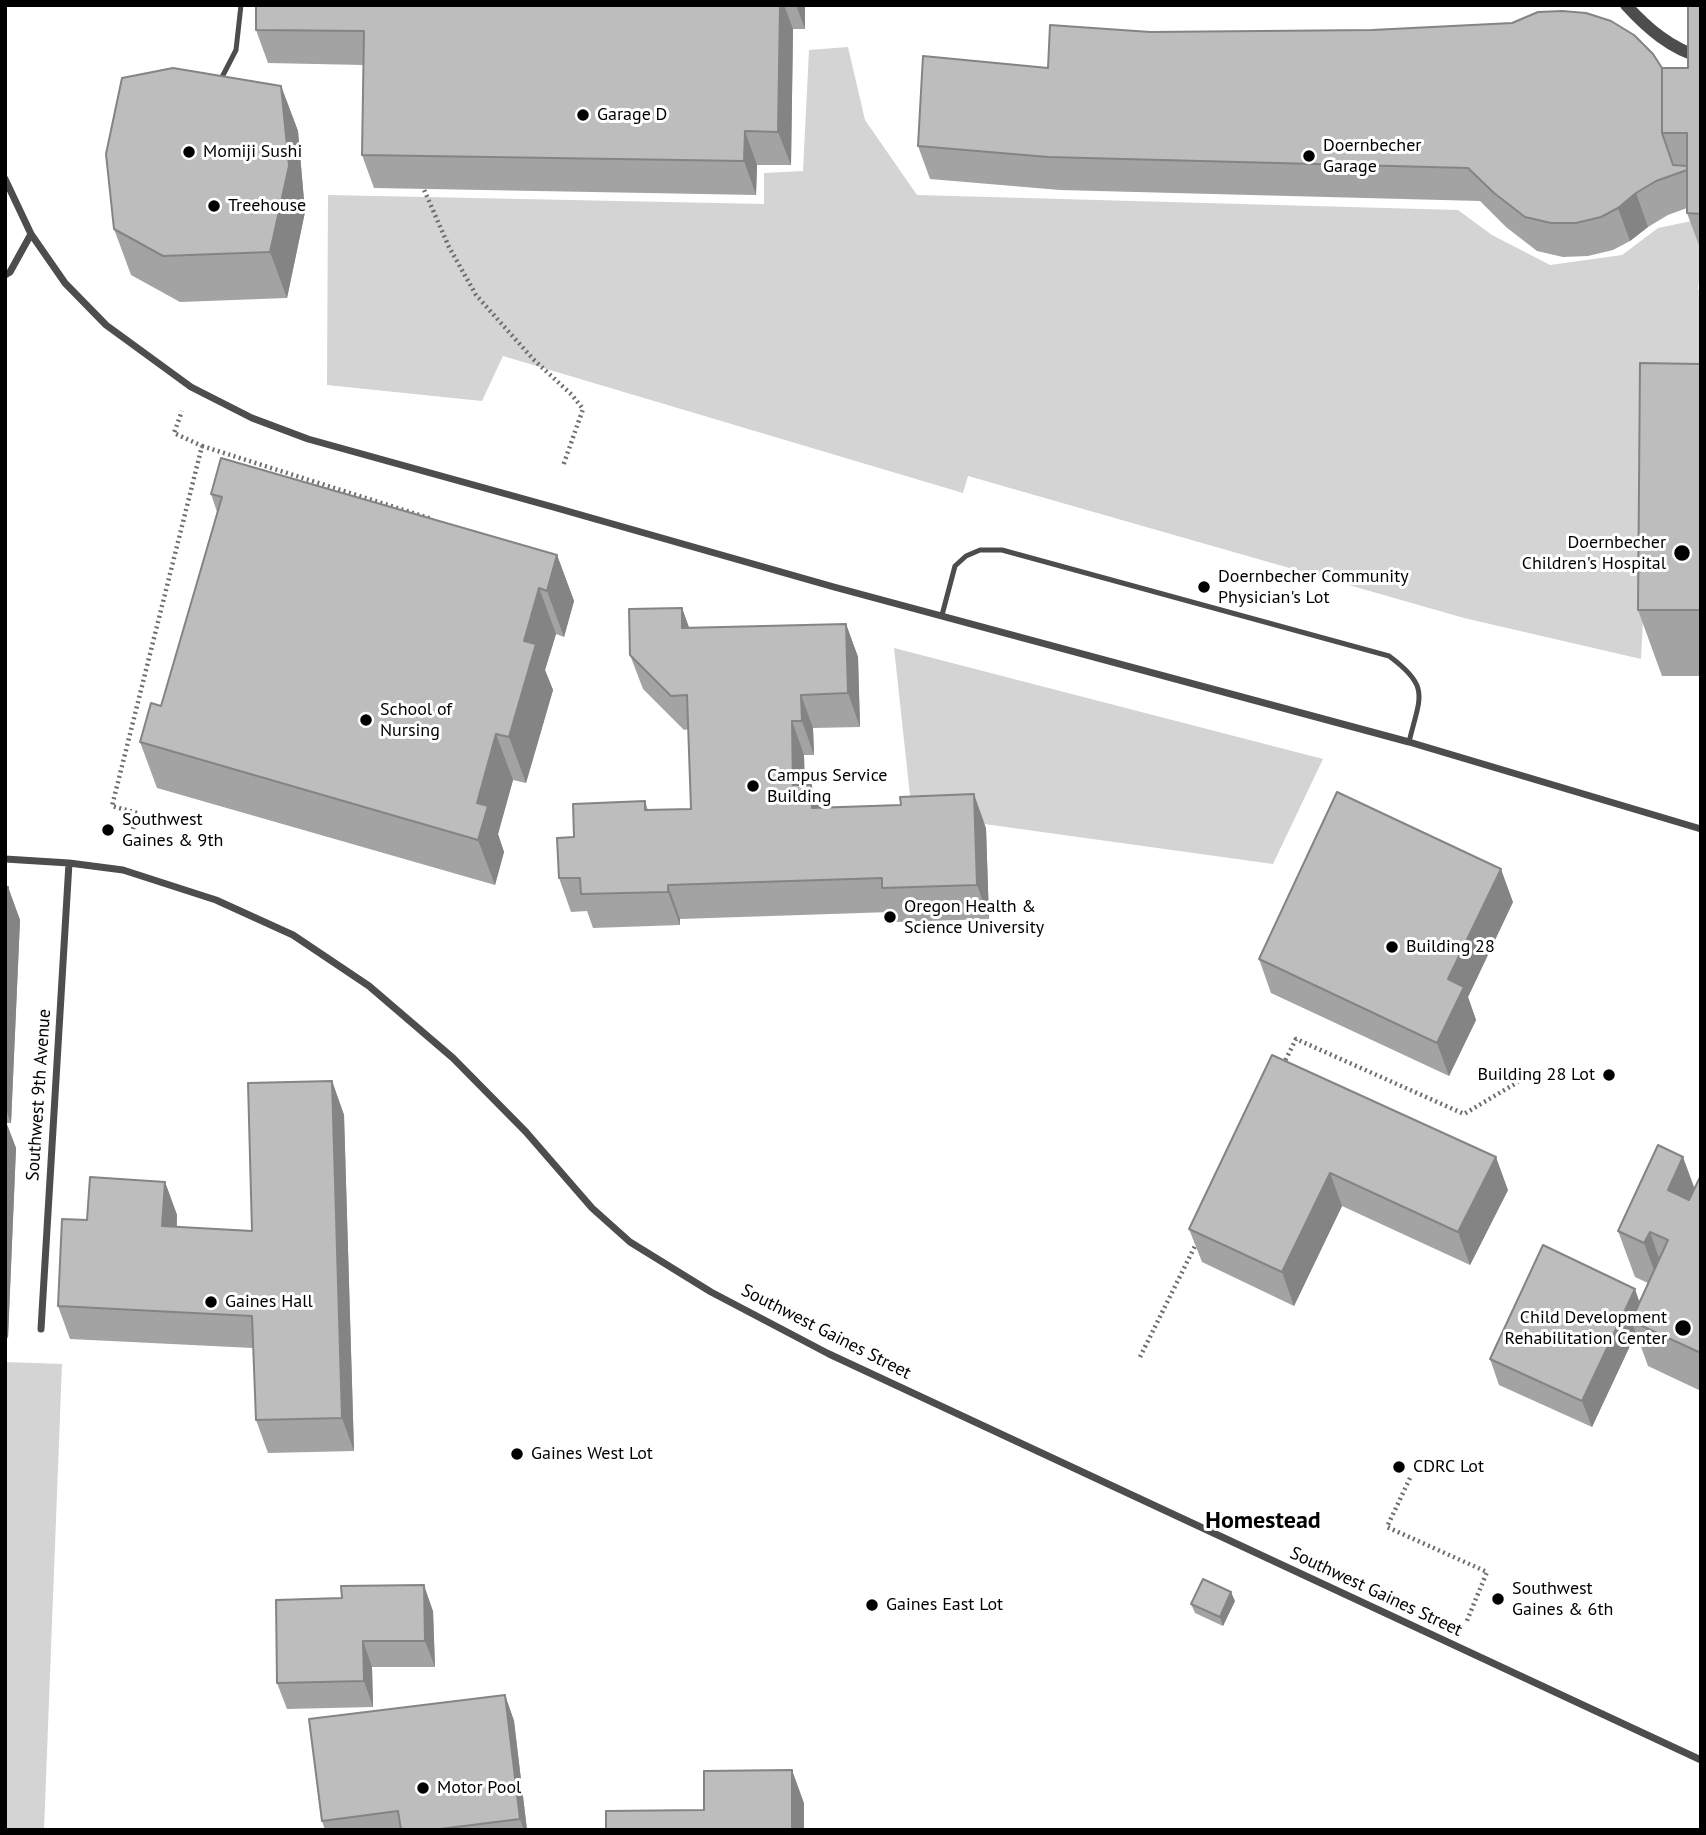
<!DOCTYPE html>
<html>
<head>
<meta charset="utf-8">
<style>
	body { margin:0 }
	#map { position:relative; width:1706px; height:1835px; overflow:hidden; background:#fff; font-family:"PT Sans",sans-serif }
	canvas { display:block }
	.frame { position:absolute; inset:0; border:7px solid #000; pointer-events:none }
</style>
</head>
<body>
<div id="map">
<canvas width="1706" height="1835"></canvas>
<div class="frame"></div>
</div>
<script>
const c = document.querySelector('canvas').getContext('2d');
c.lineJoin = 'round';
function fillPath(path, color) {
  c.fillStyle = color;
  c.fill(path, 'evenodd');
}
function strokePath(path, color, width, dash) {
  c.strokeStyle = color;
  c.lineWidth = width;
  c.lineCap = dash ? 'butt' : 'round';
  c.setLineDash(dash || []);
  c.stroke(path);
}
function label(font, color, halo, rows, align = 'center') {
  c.font = font + ' "PT Sans",sans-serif';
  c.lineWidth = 6;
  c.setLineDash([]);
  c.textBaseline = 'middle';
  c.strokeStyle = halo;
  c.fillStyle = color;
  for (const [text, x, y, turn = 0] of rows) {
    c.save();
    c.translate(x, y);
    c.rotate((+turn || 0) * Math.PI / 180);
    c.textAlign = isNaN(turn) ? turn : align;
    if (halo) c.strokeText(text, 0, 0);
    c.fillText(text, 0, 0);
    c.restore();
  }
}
const green = new Path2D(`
	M 848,47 L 865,120 L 917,195 L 1458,210 L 1492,235 L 1550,265 L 1622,255 L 1658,228 L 1701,219 L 1701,263 L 1698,289 L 1701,290 L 1701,426 L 1653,427 L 1641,659 L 1464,618 L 968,476 L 963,493 L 503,356 L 482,401 L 327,385 L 328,195 L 764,204 L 764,173 L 803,171 L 809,50 Z
	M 894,648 L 1323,759 L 1273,864 L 912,814 Z
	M 5,1362 L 62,1364 L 44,1830 L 5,1830 Z`);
const path = new Path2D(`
	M 422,185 L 449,247 L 476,295 L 533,359 L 572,395 L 583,409 L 563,466
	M 202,446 L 432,519
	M 129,845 L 137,813 L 112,806 L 202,446 L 174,433 L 182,411
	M 1283,1065 L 1296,1039 L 1464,1114 L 1518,1082
	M 1140,1357 L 1198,1240
	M 1410,1478 L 1387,1527 L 1487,1572 L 1466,1623`);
const service = new Path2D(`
	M 220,81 L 236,50 L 241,5
	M 942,615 L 955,566 L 966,556 L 980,550 L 1002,550 L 1389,656 C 1431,687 1420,696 1409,742`);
const minor = new Path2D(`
	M 5,179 L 31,234 L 65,283 L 106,325 L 191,387 L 252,418 L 308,439 L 553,507 L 834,587 L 1409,742 L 1701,829
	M 5,275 L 10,272 L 31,234
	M 5,859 L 69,863 L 123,870 L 216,900 L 293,935 L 369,986 L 453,1058 L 526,1132 L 592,1208 L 630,1242 L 711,1292 L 829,1354 L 1701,1760
	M 41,1329 L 69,863`);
const tertiary = new Path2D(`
	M 1626,5 C 1647,28 1671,49 1701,57`);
const wall = new Path2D(`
	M 256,5 L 805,5 L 805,29 L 793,29 L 791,165 L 757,165 L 756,195 L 374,188 L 362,155 L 363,65 L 268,63 L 256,30 Z
	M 1701,5 L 1701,251 L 1687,213 L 1687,208 L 1668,215 L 1648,227 L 1630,241 L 1613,250 L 1588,256 L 1563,257 L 1537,251 L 1506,227 L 1480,201 L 1060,190 L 930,179 L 918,146 L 1048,68 L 1150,32 L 1372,30 L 1512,23 L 1662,68 L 1688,68 Z
	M 281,86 L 298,131 L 305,212 L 287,298 L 180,302 L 131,275 L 114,229 Z
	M 1701,364 L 1701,676 L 1662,676 L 1638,610 Z
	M 211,494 L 557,555 L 574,601 L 564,637 L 556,634 L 545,670 L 553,690 L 526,783 L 513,780 L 498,834 L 504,852 L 495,885 L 157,788 L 140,742 L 161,706 L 217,512 Z
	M 682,608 L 689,628 L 846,624 L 858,657 L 860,727 L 813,728 L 814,755 L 804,755 L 805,785 L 820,808 L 986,828 L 989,919 L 894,922 L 891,912 L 680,919 L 680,925 L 593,928 L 587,911 L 571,912 L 559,878 L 574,837 L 645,801 L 648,810 L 691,809 L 689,729 L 684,730 L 643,689 L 630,655 Z
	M 5,887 L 8,887 L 20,920 L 11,1123 L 6,1123 L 16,1148 L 8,1338 L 5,1338 Z
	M 1513,902 L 1468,997 L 1476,1020 L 1449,1076 L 1271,993 L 1259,959 Z
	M 1272,1055 L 1508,1190 L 1470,1265 L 1342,1206 L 1294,1306 L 1202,1262 L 1189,1229 Z
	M 332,1081 L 344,1115 L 354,1451 L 268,1453 L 256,1420 L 253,1348 L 70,1339 L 58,1306 L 87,1220 L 165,1182 L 177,1215 L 177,1227 L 252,1231 Z
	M 1701,1175 L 1701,1391 L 1648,1366 L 1636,1333 L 1592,1427 L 1499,1385 L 1490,1359 L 1640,1302 L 1648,1283 L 1635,1277 L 1618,1231 L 1695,1188 Z
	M 276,1600 L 433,1611 L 435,1667 L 372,1667 L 373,1707 L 287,1709 L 277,1683 Z
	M 1235,1601 L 1223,1626 L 1195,1613 L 1191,1604 Z
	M 505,1695 L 514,1721 L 527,1830 L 325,1830 L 322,1821 Z`);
const shadedWall = new Path2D(`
	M 780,5 L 784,5 L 793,29 L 791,165 L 778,132 Z
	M 796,5 L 805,5 L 805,29 Z
	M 281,86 L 298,131 L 305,212 L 287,298 L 270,252 Z
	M 745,131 L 757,165 L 756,195 L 744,161 Z
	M 1636,193 L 1648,227 L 1630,241 L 1618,208 Z
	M 557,555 L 574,601 L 564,637 L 547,591 Z
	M 539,588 L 556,634 L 545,670 L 553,690 L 526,783 L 509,737 L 524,641 Z
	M 682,608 L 694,641 L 682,628 Z
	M 846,624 L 858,657 L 860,727 L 848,693 Z
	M 801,695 L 813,728 L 814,755 L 802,721 Z
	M 792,721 L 804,755 L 805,819 L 793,785 Z
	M 496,734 L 513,780 L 498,834 L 504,852 L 495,885 L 478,840 L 477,803 Z
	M 811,785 L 823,818 L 812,808 Z
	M 974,794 L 986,828 L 989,919 L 977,885 Z
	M 1501,869 L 1513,902 L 1468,997 L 1476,1020 L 1449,1076 L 1437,1043 L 1448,979 Z
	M 668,885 L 680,919 L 680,925 L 668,892 Z
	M 8,887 L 20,920 L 11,1123 L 5,1106 L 5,945 Z
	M 332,1081 L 344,1115 L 354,1451 L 342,1418 Z
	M 5,1119 L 16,1148 L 8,1338 L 5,1331 Z
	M 1496,1157 L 1508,1190 L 1470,1265 L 1458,1232 Z
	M 1683,1157 L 1700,1203 L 1685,1236 L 1668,1190 Z
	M 1330,1173 L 1342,1206 L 1294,1306 L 1282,1272 Z
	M 165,1182 L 177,1215 L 175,1260 L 162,1226 Z
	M 1650,1232 L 1666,1278 L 1661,1289 L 1644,1243 Z
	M 1635,1289 L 1644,1315 L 1631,1321 L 1636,1333 L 1592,1427 L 1582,1401 Z
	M 424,1585 L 433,1611 L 435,1667 L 425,1641 Z
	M 1231,1592 L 1235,1601 L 1223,1626 L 1220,1617 Z
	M 363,1641 L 372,1667 L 373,1707 L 364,1681 Z
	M 505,1695 L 514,1721 L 527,1830 L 524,1830 L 520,1819 Z
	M 792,1770 L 804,1803 L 804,1830 L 792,1830 Z`);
const building = new Path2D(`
	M 256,5 L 780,5 L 778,132 L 745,131 L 744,161 L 362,155 L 364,31 L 256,30 Z
	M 1688,5 L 1701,5 L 1701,214 L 1687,213 L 1687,133 L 1662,133 L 1662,68 L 1688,68 Z
	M 1562,11 L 1586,13 L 1611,21 L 1634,35 L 1653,54 L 1662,68 L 1662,133 L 1673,165 L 1687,166 L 1687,170 L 1656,181 L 1636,193 L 1618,208 L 1601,217 L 1576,223 L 1551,223 L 1525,217 L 1494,193 L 1468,168 L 1048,157 L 918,146 L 923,56 L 1048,68 L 1050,25 L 1150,32 L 1372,30 L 1512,23 L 1538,12 Z
	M 173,68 L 281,86 L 289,166 L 270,252 L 163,256 L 114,229 L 106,154 L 122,78 Z
	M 1640,363 L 1701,364 L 1701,610 L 1638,610 Z
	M 221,458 L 557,555 L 547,591 L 539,588 L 524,641 L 536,644 L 509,737 L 496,734 L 477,803 L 488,806 L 478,840 L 140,742 L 151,703 L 161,706 L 222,497 L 211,494 Z
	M 682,608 L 682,628 L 846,624 L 848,693 L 801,695 L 802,721 L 792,721 L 793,785 L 811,785 L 812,808 L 901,805 L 900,797 L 974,794 L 977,885 L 882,888 L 882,878 L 668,885 L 668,892 L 581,894 L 580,878 L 559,878 L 557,838 L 574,837 L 573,804 L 645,801 L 645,810 L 691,809 L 687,695 L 671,696 L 630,655 L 629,609 Z
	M 1337,792 L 1501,869 L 1448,979 L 1464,987 L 1437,1043 L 1259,959 Z
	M 5,887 L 8,887 L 5,945 Z
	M 1272,1055 L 1496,1157 L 1458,1232 L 1330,1173 L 1282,1272 L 1189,1229 Z
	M 332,1081 L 342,1418 L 256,1420 L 252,1316 L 58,1306 L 62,1219 L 87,1220 L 90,1177 L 165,1182 L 162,1226 L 252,1231 L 248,1083 Z
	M 1658,1145 L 1683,1157 L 1668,1190 L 1689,1200 L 1701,1175 L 1701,1353 L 1631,1321 L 1668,1240 L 1650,1232 L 1644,1243 L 1618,1231 Z
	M 1543,1245 L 1635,1289 L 1582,1401 L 1490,1359 Z
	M 1203,1579 L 1231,1592 L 1220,1617 L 1191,1604 Z
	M 424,1585 L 425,1641 L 363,1641 L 364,1681 L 277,1683 L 276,1600 L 342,1598 L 341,1586 Z
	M 505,1695 L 520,1819 L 432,1830 L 401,1830 L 398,1811 L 322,1821 L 309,1719 Z
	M 792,1770 L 792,1830 L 606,1830 L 606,1811 L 704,1810 L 704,1771 Z`);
const markers = [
	[583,115,7,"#000"],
	[189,152,7,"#000"],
	[1309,156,7,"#000"],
	[214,206,7,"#000"],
	[1682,553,9,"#000"],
	[1204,587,7,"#000"],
	[366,720,7,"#000"],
	[753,786,7,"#000"],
	[108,830,7,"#000"],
	[890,917,7,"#000"],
	[1392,947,7,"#000"],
	[1609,1075,7,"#000"],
	[211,1302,7,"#000"],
	[1683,1328,9,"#000"],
	[517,1454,7,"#000"],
	[1399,1467,7,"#000"],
	[1498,1599,7,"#000"],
	[872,1605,7,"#000"],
	[423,1788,7,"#000"]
];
const poiNames = [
	["Garage D",597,115],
	["Doernbecher",1323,146],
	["Garage",1323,167],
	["Momiji Sushi",203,152],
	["Treehouse",228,206],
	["Doernbecher",1666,543,"right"],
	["Children's Hospital",1666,564,"right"],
	["Doernbecher Community",1218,577],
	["Physician's Lot",1218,598],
	["School of",380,710],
	["Nursing",380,731],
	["Campus Service",767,776],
	["Building",767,797],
	["Southwest",122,820],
	["Gaines & 9th",122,841],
	["Oregon Health &",904,907],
	["Science University",904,928],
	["Building 28",1406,947],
	["Building 28 Lot",1595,1075,"right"],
	["Gaines Hall",225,1302],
	["Child Development",1667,1318,"right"],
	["Rehabilitation Center",1667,1339,"right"],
	["Gaines West Lot",531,1454],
	["CDRC Lot",1413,1467],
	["Southwest",1512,1589],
	["Gaines & 6th",1512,1610],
	["Gaines East Lot",886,1605],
	["Motor Pool",437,1788]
];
const streetNames = [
	["Southwest 9th Avenue",39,1095,-86],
	["Southwest Gaines Street",826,1332,27],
	["Southwest Gaines Street",1376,1592,25]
];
const districtNames = [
	["Homestead",1263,1521]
];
fillPath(green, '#d4d4d4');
strokePath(path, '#6f6f6f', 4.5, [2, 3.5]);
strokePath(service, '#4d4d4d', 5);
strokePath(minor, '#4d4d4d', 7);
strokePath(tertiary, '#4d4d4d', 12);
fillPath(wall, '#a3a3a3');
fillPath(shadedWall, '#848484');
fillPath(building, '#bdbdbd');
strokePath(building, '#848484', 2);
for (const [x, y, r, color] of markers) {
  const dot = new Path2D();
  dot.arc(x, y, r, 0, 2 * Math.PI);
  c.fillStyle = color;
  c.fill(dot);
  strokePath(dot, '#fff', 2.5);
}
label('18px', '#000', '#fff', poiNames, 'left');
label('18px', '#000', '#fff', streetNames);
label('bold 24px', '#000', '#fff', districtNames);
</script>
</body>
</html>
